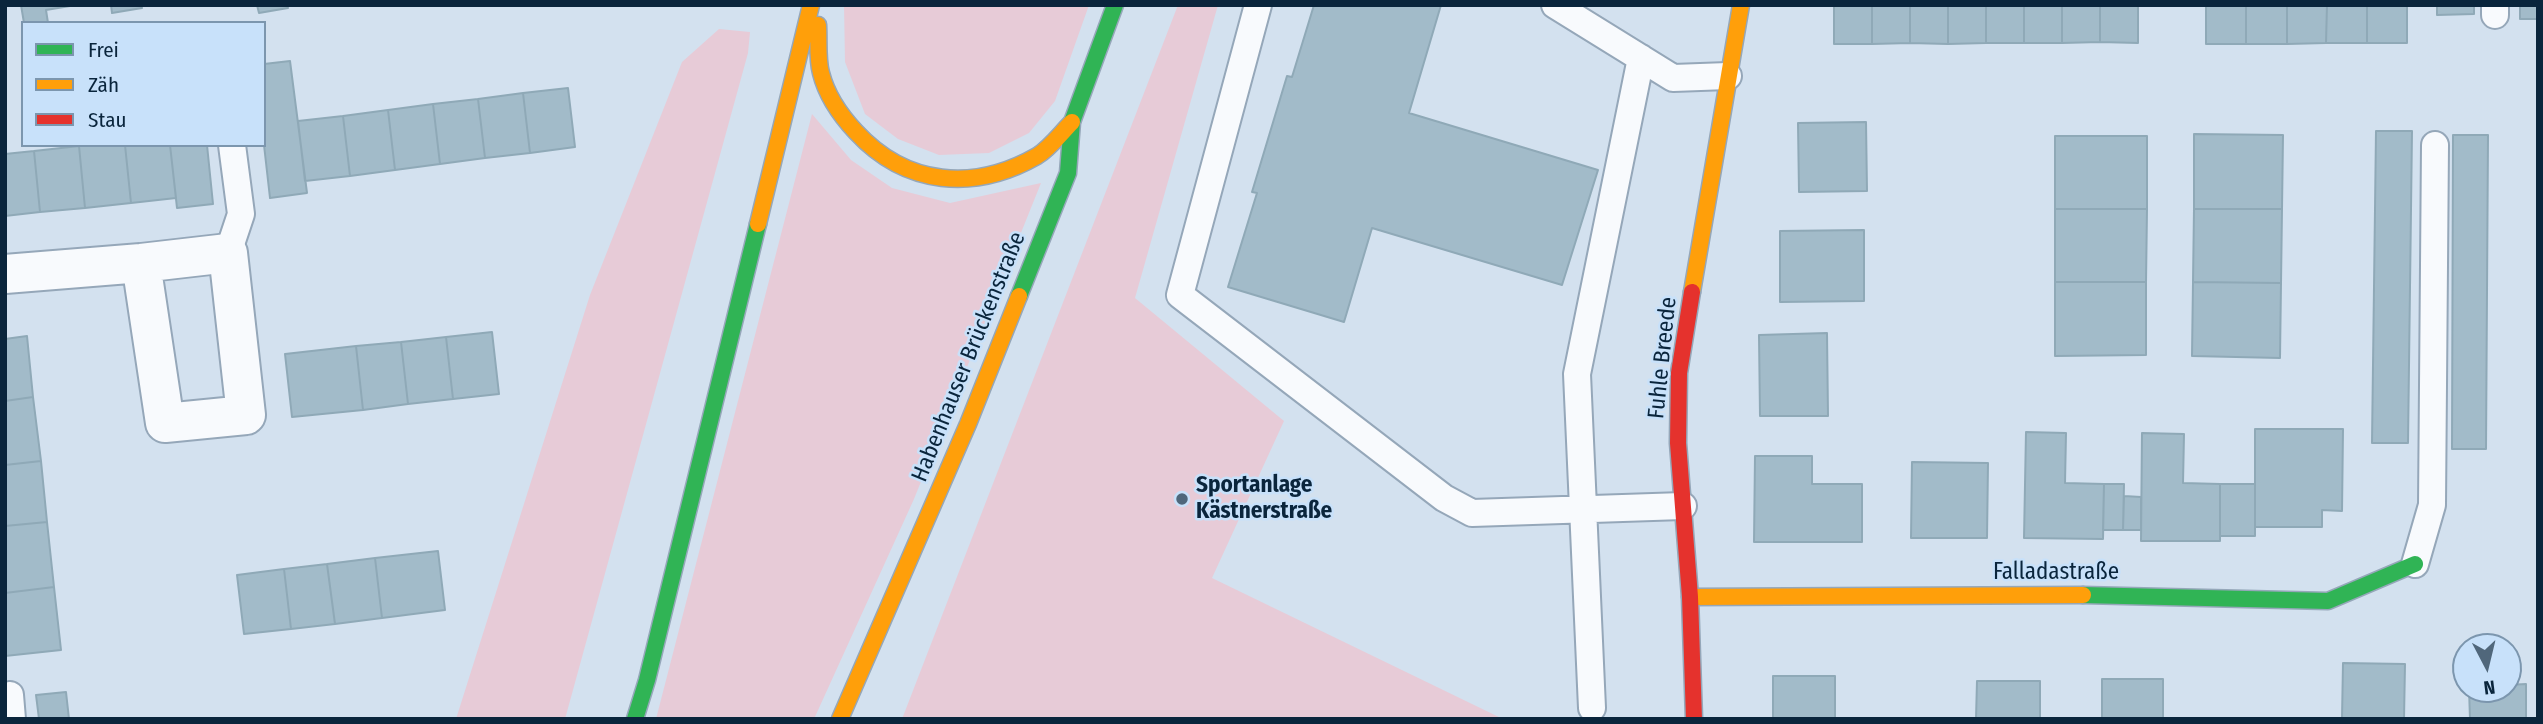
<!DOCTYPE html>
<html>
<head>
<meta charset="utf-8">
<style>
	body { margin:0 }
	#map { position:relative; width:2543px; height:724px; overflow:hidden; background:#d3e1ef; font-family:"Fira Sans Condensed",sans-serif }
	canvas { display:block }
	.frame { position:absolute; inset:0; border:7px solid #0a253c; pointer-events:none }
	.legend { position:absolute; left:21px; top:21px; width:245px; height:126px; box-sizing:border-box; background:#c8e1fa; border:2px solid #7c96ae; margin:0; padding:9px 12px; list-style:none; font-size:21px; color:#0a253c }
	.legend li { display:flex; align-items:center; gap:14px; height:35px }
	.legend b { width:35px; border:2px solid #7c96ae }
	.north { position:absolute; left:2452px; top:633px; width:70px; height:70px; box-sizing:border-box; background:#c8e1fa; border:2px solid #7c96ae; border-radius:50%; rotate:173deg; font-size:19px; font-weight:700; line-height:28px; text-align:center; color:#0a253c }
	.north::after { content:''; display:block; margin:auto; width:24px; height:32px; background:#50677b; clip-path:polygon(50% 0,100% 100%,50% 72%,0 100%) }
</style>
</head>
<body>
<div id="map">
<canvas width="2543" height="724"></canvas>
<div class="frame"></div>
<ul class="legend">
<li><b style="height:9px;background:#30b455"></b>Frei</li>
<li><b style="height:9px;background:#ff9f0a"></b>Zäh</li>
<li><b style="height:9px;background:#e5322d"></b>Stau</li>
</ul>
<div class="north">N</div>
</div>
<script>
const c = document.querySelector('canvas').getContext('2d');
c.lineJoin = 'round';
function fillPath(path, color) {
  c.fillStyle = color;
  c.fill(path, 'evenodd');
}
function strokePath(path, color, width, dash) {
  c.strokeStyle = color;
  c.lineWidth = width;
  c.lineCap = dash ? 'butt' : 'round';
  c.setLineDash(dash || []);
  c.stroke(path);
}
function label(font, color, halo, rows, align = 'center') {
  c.font = font + ' "Fira Sans Condensed",sans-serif';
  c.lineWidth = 5;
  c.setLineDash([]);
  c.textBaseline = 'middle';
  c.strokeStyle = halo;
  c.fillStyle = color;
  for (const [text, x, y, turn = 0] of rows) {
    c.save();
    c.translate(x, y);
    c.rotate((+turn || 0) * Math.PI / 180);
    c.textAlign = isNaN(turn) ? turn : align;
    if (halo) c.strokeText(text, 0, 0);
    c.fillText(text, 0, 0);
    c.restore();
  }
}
const green = new Path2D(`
	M 844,5 L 1089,5 L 1055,101 L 1029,133 L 989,153 L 939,155 L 898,139 L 865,114 L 845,62 Z
	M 1178,5 L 1218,5 L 1135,298 L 1284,421 L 1212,578 L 1503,719 L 902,719 Z
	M 719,29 L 750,32 L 748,53 L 565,719 L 456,719 L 590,295 L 682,62 Z
	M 812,114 L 851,160 L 892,188 L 950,203 L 1041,183 L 914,499 L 814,719 L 656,719 Z`);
const building = new Path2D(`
	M 21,5 L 76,5 L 46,10 L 48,23 L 24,23 Z
	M 111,5 L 141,5 L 142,8 L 112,13 Z
	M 257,5 L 287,5 L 288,8 L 259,13 Z
	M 1314,5 L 1441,5 L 1409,113 L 1598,170 L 1562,285 L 1372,228 L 1344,322 L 1228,287 L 1257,193 L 1252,192 L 1287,76 L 1292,77 Z
	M 1834,5 L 1872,5 L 1872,44 L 1834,44 Z
	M 1872,5 L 1910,5 L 1910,43 L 1872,44 Z
	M 1910,5 L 1948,5 L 1948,44 L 1910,43 Z
	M 1948,5 L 1986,5 L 1986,43 L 1948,44 Z
	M 1986,5 L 2024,5 L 2024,43 L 1986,43 Z
	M 2024,5 L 2062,5 L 2062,43 L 2024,43 Z
	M 2062,5 L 2100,5 L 2100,42 L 2062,43 Z
	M 2100,5 L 2138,5 L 2138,43 L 2100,42 Z
	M 2206,5 L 2246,5 L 2246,44 L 2206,44 Z
	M 2246,5 L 2287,5 L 2287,44 L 2246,44 Z
	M 2287,5 L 2327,5 L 2326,43 L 2287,44 Z
	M 2327,5 L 2367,5 L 2367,43 L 2326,43 Z
	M 2367,5 L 2407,5 L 2407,43 L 2367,43 Z
	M 2437,5 L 2474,5 L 2474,14 L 2437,15 Z
	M 2520,5 L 2538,5 L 2538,19 L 2520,19 Z
	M 290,61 L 307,193 L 270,198 L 264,145 L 264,64 Z
	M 568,88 L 575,147 L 530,153 L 523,93 Z
	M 523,93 L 530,153 L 485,158 L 478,99 Z
	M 478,99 L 485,158 L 440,164 L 433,104 Z
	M 433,104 L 440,164 L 395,170 L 388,110 Z
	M 388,110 L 395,170 L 350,176 L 343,116 Z
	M 343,116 L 350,176 L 305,181 L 298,121 Z
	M 1866,122 L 1867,191 L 1799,192 L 1798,123 Z
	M 2376,131 L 2412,131 L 2408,443 L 2372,443 Z
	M 2194,134 L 2283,135 L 2282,209 L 2194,209 Z
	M 2453,135 L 2488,135 L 2486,449 L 2452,449 Z
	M 2055,136 L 2147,136 L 2147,209 L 2055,209 Z
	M 90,145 L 125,145 L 131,203 L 85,208 L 79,146 Z
	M 125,145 L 170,145 L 176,198 L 131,203 Z
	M 170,145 L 207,145 L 213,204 L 177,208 Z
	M 79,146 L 85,208 L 40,212 L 34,151 Z
	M 34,151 L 40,212 L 5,216 L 5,154 Z
	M 2055,209 L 2147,209 L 2146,282 L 2055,282 Z
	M 2194,209 L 2282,209 L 2281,283 L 2193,282 Z
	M 1864,230 L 1864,301 L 1780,302 L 1780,231 Z
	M 2055,282 L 2146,282 L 2146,355 L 2055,356 Z
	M 2193,282 L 2281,283 L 2280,358 L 2192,356 Z
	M 492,332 L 499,394 L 453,399 L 446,337 Z
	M 1827,333 L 1828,416 L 1760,416 L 1759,335 Z
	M 27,336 L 33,397 L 5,401 L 5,339 Z
	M 446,337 L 453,399 L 408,404 L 401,342 Z
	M 401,342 L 408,404 L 363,410 L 356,346 Z
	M 356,346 L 363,410 L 292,417 L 285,354 Z
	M 33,397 L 41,461 L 5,465 L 5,401 Z
	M 2255,429 L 2343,429 L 2342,511 L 2322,510 L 2322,527 L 2255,527 Z
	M 2026,432 L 2066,433 L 2065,483 L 2104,484 L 2103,539 L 2024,538 Z
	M 2142,433 L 2184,434 L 2183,483 L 2220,484 L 2220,541 L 2141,541 Z
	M 1755,456 L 1812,456 L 1812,484 L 1862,484 L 1862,542 L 1754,542 Z
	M 41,461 L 47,522 L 5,526 L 5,465 Z
	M 1912,462 L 1988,463 L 1987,538 L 1911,538 Z
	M 2104,484 L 2124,484 L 2123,530 L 2103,530 Z
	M 2220,484 L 2255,484 L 2255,536 L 2220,536 Z
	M 2124,496 L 2141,497 L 2141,530 L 2123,530 Z
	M 47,522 L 54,587 L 5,593 L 5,526 Z
	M 438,551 L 445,610 L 382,618 L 375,558 Z
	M 375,558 L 382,618 L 335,624 L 327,564 Z
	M 327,564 L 335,624 L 291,629 L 284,569 Z
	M 284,569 L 291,629 L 244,634 L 237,575 Z
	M 54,587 L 61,650 L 5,656 L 5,593 Z
	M 2343,663 L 2405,664 L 2404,719 L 2342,719 Z
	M 1773,676 L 1835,676 L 1835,719 L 1773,719 Z
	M 2102,679 L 2163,679 L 2163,719 L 2102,719 Z
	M 1977,681 L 2040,681 L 2040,719 L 1976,719 Z
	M 2526,684 L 2526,719 L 2470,719 L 2469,689 L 2508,689 L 2508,685 Z
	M 66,692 L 69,719 L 39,719 L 36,695 Z`);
const lane = new Path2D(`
	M 1258,5 L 1180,295 L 1444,498 L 1472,513 L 1683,506
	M 1555,5 L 1673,78 L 1728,76
	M 2495,15 L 2495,5
	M 228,253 L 241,214 L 232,145
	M 2415,564 L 2432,505 L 2435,145
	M 10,695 L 12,719
	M 1592,708 L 1577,374 L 1641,58`);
const street = new Path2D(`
	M 5,274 L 141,263 L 228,253 L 246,415 L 165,423 L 141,263`);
const fast = new Path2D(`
	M 1019,296 L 1068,173 L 1072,122 L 1115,5
	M 2083,595 L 2328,601 L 2415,564
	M 635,719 L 647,680 L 758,224`);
const slow = new Path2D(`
	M 818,25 C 819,40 817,59 821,73 C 827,97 840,115 856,132 C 906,186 974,192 1037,156 C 1050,148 1061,133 1072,122
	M 758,224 L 811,5
	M 1692,292 L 1741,5
	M 1690,597 L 2083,595
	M 840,719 L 968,424 L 1019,296`);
const jam = new Path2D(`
	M 1692,292 L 1679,373 L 1678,443 L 1690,597 L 1694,719`);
const markers = [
	[1182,499,7,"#50677b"]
];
const streetNames = [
	["Habenhauser Brückenstraße",969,357,-68],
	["Fuhle Breede",1663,358,-84],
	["Falladastraße",2056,573]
];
const poiNames = [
	["Sportanlage",1196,486],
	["Kästnerstraße",1196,512]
];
fillPath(green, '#e7cbd7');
fillPath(building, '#a2bbc9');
strokePath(building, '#8fa9b7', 2);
strokePath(lane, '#95a7b9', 30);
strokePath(street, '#95a7b9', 42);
strokePath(fast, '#95a7b9', 19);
strokePath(slow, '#95a7b9', 19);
strokePath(jam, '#95a7b9', 19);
strokePath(lane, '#f8fafd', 26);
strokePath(street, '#f8fafd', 38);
strokePath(fast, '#30b455', 16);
strokePath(slow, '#ff9f0a', 16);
strokePath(jam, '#e5322d', 16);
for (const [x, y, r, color] of markers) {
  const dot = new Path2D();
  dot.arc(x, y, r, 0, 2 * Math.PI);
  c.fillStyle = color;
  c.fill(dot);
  strokePath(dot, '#c8e1fa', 2.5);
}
label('23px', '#0a253c', '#c8e1fa', streetNames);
label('bold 23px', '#0a253c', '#c8e1fa', poiNames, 'left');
</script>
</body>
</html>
